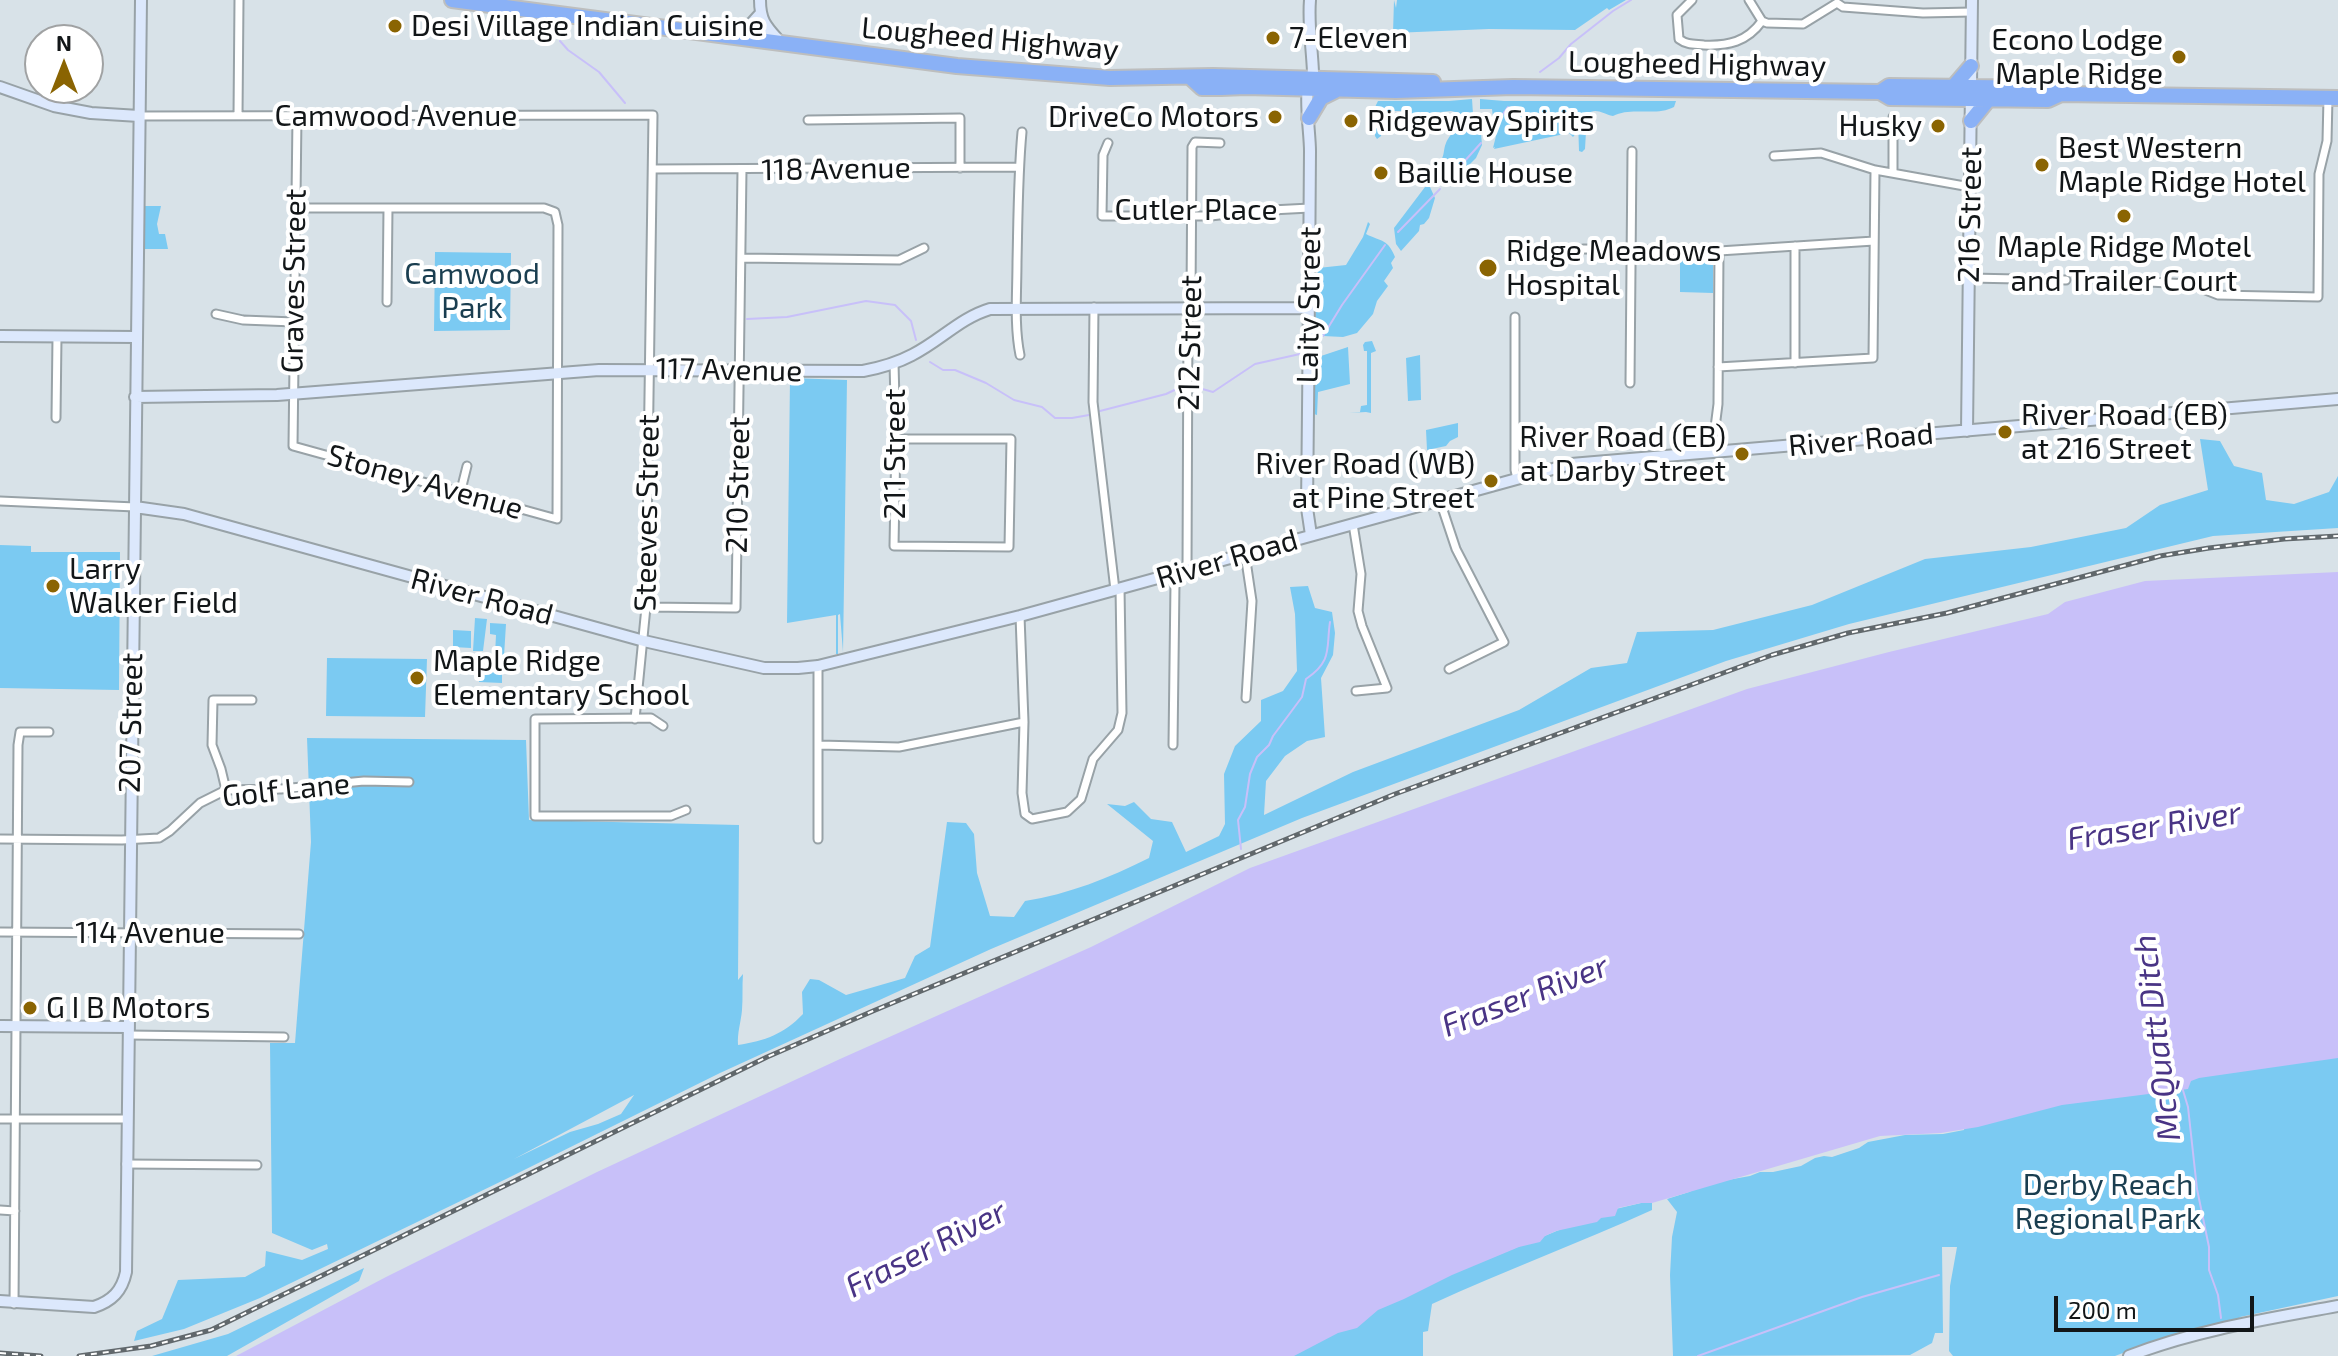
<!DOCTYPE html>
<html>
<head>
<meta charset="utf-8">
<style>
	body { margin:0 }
	#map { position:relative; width:2338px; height:1356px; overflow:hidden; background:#d8e2e8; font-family:"Exo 2",sans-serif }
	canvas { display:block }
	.north { position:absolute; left:24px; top:24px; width:80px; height:80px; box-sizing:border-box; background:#fff; border:2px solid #a0a2a3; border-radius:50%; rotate:0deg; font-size:22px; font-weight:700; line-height:32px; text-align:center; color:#121618 }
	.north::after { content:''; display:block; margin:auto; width:28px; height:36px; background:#8a6402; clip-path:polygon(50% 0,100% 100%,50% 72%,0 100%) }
	.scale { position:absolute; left:2054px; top:1296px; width:200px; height:36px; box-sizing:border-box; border:4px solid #121618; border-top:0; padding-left:10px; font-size:24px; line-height:28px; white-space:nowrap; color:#121618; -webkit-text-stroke:6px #fff; paint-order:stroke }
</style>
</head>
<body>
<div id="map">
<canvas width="2338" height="1356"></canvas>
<div class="north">N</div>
<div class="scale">200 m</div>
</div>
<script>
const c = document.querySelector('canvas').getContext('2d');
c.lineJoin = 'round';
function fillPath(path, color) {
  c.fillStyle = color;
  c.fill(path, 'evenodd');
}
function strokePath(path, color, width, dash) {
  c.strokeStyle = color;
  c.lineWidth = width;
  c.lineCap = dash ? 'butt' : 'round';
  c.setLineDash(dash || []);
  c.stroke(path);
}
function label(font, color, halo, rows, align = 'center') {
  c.font = font + ' "Exo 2",sans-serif';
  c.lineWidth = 8;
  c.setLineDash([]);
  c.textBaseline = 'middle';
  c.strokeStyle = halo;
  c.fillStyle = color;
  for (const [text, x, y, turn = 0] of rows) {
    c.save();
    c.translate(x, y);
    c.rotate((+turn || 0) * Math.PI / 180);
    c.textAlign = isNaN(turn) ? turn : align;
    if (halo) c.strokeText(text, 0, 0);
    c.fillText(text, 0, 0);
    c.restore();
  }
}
const green = new Path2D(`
	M 1394,0 L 1396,8 L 1397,0 L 1626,0 L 1609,10 L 1607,8 L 1575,30 L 1489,29 L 1393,33 Z
	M 1472,99 L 1473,114 L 1481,133 L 1482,145 L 1476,158 L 1449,185 L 1438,178 L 1442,166 L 1440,162 C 1445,155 1443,150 1446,143 C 1451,131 1462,128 1459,113 L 1451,111 L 1413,115 L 1406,111 L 1386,111 L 1381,136 L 1377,139 L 1375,136 L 1375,107 L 1378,101 L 1449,101 Z
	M 1480,99 L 1504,101 L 1676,101 L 1674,107 C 1655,117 1632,106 1613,116 C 1603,114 1596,107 1587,114 L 1585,149 L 1582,152 L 1579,151 L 1578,120 L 1577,132 L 1573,137 L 1569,133 L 1494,149 L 1495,147 L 1493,148 L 1496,136 L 1491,140 L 1488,136 L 1493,118 L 1492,109 L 1480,109 Z
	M 1425,187 L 1430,187 L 1435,198 L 1429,218 L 1424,224 L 1420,225 L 1419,231 L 1401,251 L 1396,244 L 1394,228 Z
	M 145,206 L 161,206 L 157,224 L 159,234 L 165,234 L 168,249 L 145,249 Z
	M 1368,222 L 1370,224 L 1366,234 C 1382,242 1388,239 1395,257 L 1391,263 L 1393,268 L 1384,281 L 1388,286 L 1377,301 L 1373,314 L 1357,333 L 1343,337 L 1323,336 L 1318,333 L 1315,323 L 1318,268 L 1346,265 L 1363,237 Z
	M 435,252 L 511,253 L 510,330 L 434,331 Z
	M 1680,254 L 1713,254 L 1713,293 L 1680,292 Z
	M 1372,341 L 1376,351 L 1371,353 L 1371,413 L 1366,412 L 1349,413 L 1360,412 L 1361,406 L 1367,405 L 1367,351 L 1364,351 L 1363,345 L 1365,342 Z
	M 1348,347 L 1350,384 L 1318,392 L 1317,415 L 1311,413 L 1314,385 L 1317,385 L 1318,357 Z
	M 1420,355 L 1421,400 L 1408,401 L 1406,358 Z
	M 790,378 L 847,380 L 843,652 L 840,614 L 838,615 L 838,654 L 836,654 L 836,615 L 787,623 Z
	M 1458,423 L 1458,437 L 1450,441 L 1446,446 L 1427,450 L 1426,430 Z
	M 2200,439 L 2220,441 L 2234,466 L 2262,473 L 2266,500 L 2294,504 L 2329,492 L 2338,476 L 2338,528 L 2213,536 L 1849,624 L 1726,661 L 1302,818 L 991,949 L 720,1073 L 504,1180 L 260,1298 L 184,1329 L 134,1341 L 137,1331 L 162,1319 L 178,1280 L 245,1277 L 265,1266 L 266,1251 L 302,1260 L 328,1249 L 327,1244 L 312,1250 L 272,1233 L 270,1043 L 295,1043 L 311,842 L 307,738 L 526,740 L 529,820 L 739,825 L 738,980 L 743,974 C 742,986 743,998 742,1010 C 741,1022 737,1033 738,1045 C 765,1041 784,1034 803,1014 L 802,992 L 810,979 L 819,980 L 846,995 L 905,978 L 915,956 L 930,947 L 947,822 L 966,823 L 974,834 L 977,873 L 990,916 L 1014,917 L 1025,901 C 1069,894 1109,878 1149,858 L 1153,841 L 1107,804 L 1125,806 L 1134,802 L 1151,819 L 1172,822 L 1186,852 L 1219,836 L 1225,824 L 1224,774 L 1235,746 L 1261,721 L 1261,700 L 1283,691 L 1297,671 L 1295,614 L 1290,587 L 1308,586 L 1315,608 L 1332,612 L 1335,633 L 1333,655 L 1321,678 L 1325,737 L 1307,741 L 1285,756 L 1266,781 L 1264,815 L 1353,772 L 1519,710 L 1591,668 L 1627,663 L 1637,632 L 1713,630 L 1812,605 L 1925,559 L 2031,547 L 2126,528 L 2160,505 L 2208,490 ZM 634,1095 L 621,1114 L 598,1124 L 570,1132 L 514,1159 Z
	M 0,545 L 31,546 L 31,552 L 120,552 L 119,690 L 0,688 Z
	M 475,618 L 487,619 L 483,651 L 473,651 Z
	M 490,623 L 506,624 L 504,656 L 495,655 L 496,635 L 490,634 Z
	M 453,630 L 471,631 L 471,648 L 453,647 Z
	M 327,658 L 427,659 L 425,717 L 326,716 Z
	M 479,669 L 502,670 L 502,683 L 479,682 Z
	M 2338,1023 L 2338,1296 L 2240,1317 L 2238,1320 L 2152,1342 L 2115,1356 L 1953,1356 L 1949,1351 L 1950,1286 L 1957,1247 L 1942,1247 L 1943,1333 L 1935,1333 L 1932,1343 L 1910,1355 L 1673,1356 L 1670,1275 L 1672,1237 L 1677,1212 L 1667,1199 L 1689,1192 L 1705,1184 L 1750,1176 L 1760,1172 L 1773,1172 L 1801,1166 L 1815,1158 L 1824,1156 L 1832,1157 L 1859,1148 L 1868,1142 L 1905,1135 L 1943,1134 L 1964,1130 L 1965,1080 Z
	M 1641,1203 L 1652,1203 L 1652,1210 C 1579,1243 1504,1271 1432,1304 L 1428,1331 L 1423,1332 L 1423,1356 L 1269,1356 L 1344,1318 L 1603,1212 Z
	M 364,1268 L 359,1281 L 227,1356 L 152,1356 L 228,1334 Z`);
const water = new Path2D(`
	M 2338,572 L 2338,1058 L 2199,1078 L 2191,1081 L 2188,1089 L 2062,1105 L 1978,1127 L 1941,1133 L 1880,1136 L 1652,1203 L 1641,1203 L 1618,1208 L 1615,1216 L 1601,1218 L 1597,1222 L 1556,1231 L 1545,1236 L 1540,1242 L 1519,1247 L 1452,1275 L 1404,1299 L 1378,1310 L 1357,1328 L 1338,1333 L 1294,1356 L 236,1356 L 386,1277 L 597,1172 L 840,1059 L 1091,947 L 1250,868 L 1747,689 L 1889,652 L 2048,614 L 2065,602 L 2145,581 Z`);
const stream = new Path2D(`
	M 560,41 L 568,50 L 599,72 L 625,103
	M 1540,72 L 1559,58 L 1571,44 L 1613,11 L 1631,0
	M 1487,136 L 1508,107
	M 1444,184 L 1481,143
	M 1398,232 L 1440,189
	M 747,319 L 787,317 L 866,301 L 895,305 L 911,321 L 916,340
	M 1323,336 L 1342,305 L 1385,245
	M 930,362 L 943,370 L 955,370 L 986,383 L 1014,400 L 1042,407 L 1055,418 L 1072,418 L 1089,415
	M 1199,388 L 1213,392 L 1255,364 L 1300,354
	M 1100,411 L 1166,394 L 1181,387
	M 1241,849 L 1238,820 L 1245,807 L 1250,774 L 1257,757 L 1269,745 L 1273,736 L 1302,697 L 1306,679 C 1333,661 1326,648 1330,622
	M 2182,1087 L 2188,1107 L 2197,1189 L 2209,1247 L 2209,1270 L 2218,1295 L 2221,1318
	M 1698,1356 L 1862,1297 L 1939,1275`);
const street = new Path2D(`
	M 1692,0 L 1677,15 L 1679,39 C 1687,45 1694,44 1704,45 C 1728,46 1747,42 1762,21
	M 1749,0 L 1762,21 L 1767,23 L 1803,24 L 1837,3 L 1843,7 L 1923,13 L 1972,12
	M 139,116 L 653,115 L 646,607 L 635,719
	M 238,116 L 239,0
	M 808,120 L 960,118 L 960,168
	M 1108,143 L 1103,155 L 1102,216 L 1211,216 L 1252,211 L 1310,208
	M 1774,156 L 1821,153 L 1875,170 L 1970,187
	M 653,169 L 1018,167
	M 1893,172 L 1893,117
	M 295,208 L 544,208 L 555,212 L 558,225 L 557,519 L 293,446 L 297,116
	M 1795,246 L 1795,363
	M 1583,249 L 1719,251 L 1874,241
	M 741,258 L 899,260 L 924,248
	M 1970,278 L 2066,280
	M 2127,281 L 2190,284 L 2218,295 L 2318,297 L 2319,174 L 2327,141 L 2328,98
	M 387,302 L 388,208
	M 1094,307 L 1093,402 L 1115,590
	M 216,314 L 243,320 L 294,322
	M 1515,317 L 1515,470 L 1517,479
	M 1020,355 C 1014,325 1017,293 1017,262 C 1018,219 1018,175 1022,132
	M 894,363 L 896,439 L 894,546 L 1009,547 L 1011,439 L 896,439
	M 1718,367 L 1873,358 L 1875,170
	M 1630,383 L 1632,151
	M 56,418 L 57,337
	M 1712,451 L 1718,404 L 1719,251
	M 460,494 L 467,466
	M 0,501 L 135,507
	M 1440,501 L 1456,549 L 1504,642 L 1449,669
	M 1353,524 L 1361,574 L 1358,611 L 1362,626 L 1387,688 L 1356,691
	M 1245,554 L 1252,601 L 1246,698
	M 1187,570 L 1188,314 L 1191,299 L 1192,147 L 1195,142 L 1220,143
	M 646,607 L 736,608 L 742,170
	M 1020,616 L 1024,722 L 1022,793 L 1025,814 L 1032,819 L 1067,812 L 1081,799 L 1093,759 L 1118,730 L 1122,713 L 1120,588
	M 818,666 L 818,839
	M 663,726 L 651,718 L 535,719 L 535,816 L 671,816 L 686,810
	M 819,745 L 899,747 L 1024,722
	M 1173,745 L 1175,583 L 1173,574
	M 226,790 L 221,769 L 212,745 L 213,700 L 252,700
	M 0,839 L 122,840 L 159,838 L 170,831 L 200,803 L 226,790 L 281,789 L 364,781 L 409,782
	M 0,932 L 299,934
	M 128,1035 L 284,1037
	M 0,1119 L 126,1119
	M 126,1164 L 257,1165
	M 0,1210 L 15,1211
	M 14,1304 L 18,745 L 20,732 L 49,732`);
const secondary = new Path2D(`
	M 760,0 C 760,22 767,27 781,43
	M 1310,0 C 1308,24 1312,48 1313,72 C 1302,88 1310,130 1310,151 C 1310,270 1308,389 1307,508 L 1311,535
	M 739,37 L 760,14
	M 0,87 L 54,106 L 91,113 L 139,116
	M 0,336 L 136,337
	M 135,397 L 277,395 L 599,370 L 863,371 C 879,368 897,363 912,355 C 940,341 960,318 990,309 L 1308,308
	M 1967,431 L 1972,0
	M 135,507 L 184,514 L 644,641 L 764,668 L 798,668 L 818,666 L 1020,616 L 1571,464 L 2338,399
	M 0,1026 L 128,1027
	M 0,1301 L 94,1307 C 112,1301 122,1291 126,1272 L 141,0
	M 2129,1356 C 2195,1330 2268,1319 2338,1306`);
const highway = new Path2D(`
	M 452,0 L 957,66 L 1110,78 L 1213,76 L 1433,82
	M 1190,77 L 1202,88 L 1221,88 L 1246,87 L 1396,91 L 1513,87 L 1880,92 L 1890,98 L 2048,100 L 2061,94 L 2338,98
	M 1953,87 L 1971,66
	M 1880,92 L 1889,86 L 2052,88 L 2061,94
	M 1309,118 L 1321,98 L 1335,91
	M 1971,121 L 1988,100`);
const rail = new Path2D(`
	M 0,1353 L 41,1356
	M 79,1356 L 151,1346 L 211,1330 L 767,1057 L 873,1011 L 1395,794 L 1772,655 L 1848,633 L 1947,613 L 2160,556 L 2209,548 L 2284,539 L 2338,536`);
const markers = [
	[395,26,8,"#8a6402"],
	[1273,38,8,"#8a6402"],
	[2179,57,8,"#8a6402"],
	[1275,117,8,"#8a6402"],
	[1351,121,8,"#8a6402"],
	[1938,126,8,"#8a6402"],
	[2042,165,8,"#8a6402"],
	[1381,173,8,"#8a6402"],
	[2124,216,8,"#8a6402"],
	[1488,268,10,"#8a6402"],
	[2005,432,8,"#8a6402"],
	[1742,454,8,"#8a6402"],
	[1491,481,8,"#8a6402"],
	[53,586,8,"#8a6402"],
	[417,678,8,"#8a6402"],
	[30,1008,8,"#8a6402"]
];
const poiNames = [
	["Desi Village Indian Cuisine",411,26],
	["7-Eleven",1289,38],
	["Econo Lodge",2163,40,"right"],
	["Maple Ridge",2163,74,"right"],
	["DriveCo Motors",1259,117,"right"],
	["Ridgeway Spirits",1367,121],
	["Husky",1922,126,"right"],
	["Best Western",2058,148],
	["Maple Ridge Hotel",2058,182],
	["Baillie House",1397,173],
	["Maple Ridge Motel",2124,247,"center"],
	["and Trailer Court",2124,281,"center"],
	["Ridge Meadows",1506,251],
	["Hospital",1506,285],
	["River Road (EB)",2021,415],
	["at 216 Street",2021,449],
	["River Road (EB)",1726,437,"right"],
	["at Darby Street",1726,471,"right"],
	["River Road (WB)",1475,464,"right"],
	["at Pine Street",1475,498,"right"],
	["Larry",69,569],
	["Walker Field",69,603],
	["Maple Ridge",433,661],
	["Elementary School",433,695],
	["G I B Motors",46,1008]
];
const streetNames = [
	["Lougheed Highway",990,39,5],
	["Lougheed Highway",1697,64,1],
	["Camwood Avenue",396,116],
	["118 Avenue",836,169,-1],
	["Cutler Place",1196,210],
	["216 Street",1970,215,-89],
	["Graves Street",294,281,-89],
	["Laity Street",1309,305,-89],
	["212 Street",1190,343,-89],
	["117 Avenue",729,370,1],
	["River Road",1861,440,-5],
	["211 Street",895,454,-90],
	["Stoney Avenue",425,482,16],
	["210 Street",738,485,-89],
	["Steeves Street",647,513,-89],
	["River Road",1227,559,-16],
	["River Road",482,597,15],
	["207 Street",131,723,-89],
	["Golf Lane",286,790,-6],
	["114 Avenue",150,933]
];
const parkNames = [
	["Camwood",472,274],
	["Park",472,308],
	["Derby Reach",2108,1185],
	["Regional Park",2108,1219]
];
const waterNames = [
	["Fraser River",2154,826,-9],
	["Fraser River",1525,996,-21],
	["McQuatt Ditch",2157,1038,-97],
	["Fraser River",926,1249,-27]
];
fillPath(green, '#7bcaf2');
fillPath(water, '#c8c0f9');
strokePath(stream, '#c8c0f9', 2);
strokePath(street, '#98a2a7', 11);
strokePath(secondary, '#98a2a7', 14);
strokePath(highway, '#bdbebe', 18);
strokePath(street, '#fff', 7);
strokePath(secondary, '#dce8fc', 10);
strokePath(highway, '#8ab1f6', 14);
strokePath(rail, '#61686c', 5);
strokePath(rail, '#fff', 2, [6]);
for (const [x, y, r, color] of markers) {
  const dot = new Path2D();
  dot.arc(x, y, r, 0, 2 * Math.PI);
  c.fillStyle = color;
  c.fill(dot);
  strokePath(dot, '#fff', 3);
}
label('30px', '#121618', '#fff', poiNames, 'left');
label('30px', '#121618', '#fff', streetNames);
label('30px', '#1a3e50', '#fff', parkNames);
label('italic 32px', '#493485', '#fff', waterNames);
</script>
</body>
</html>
